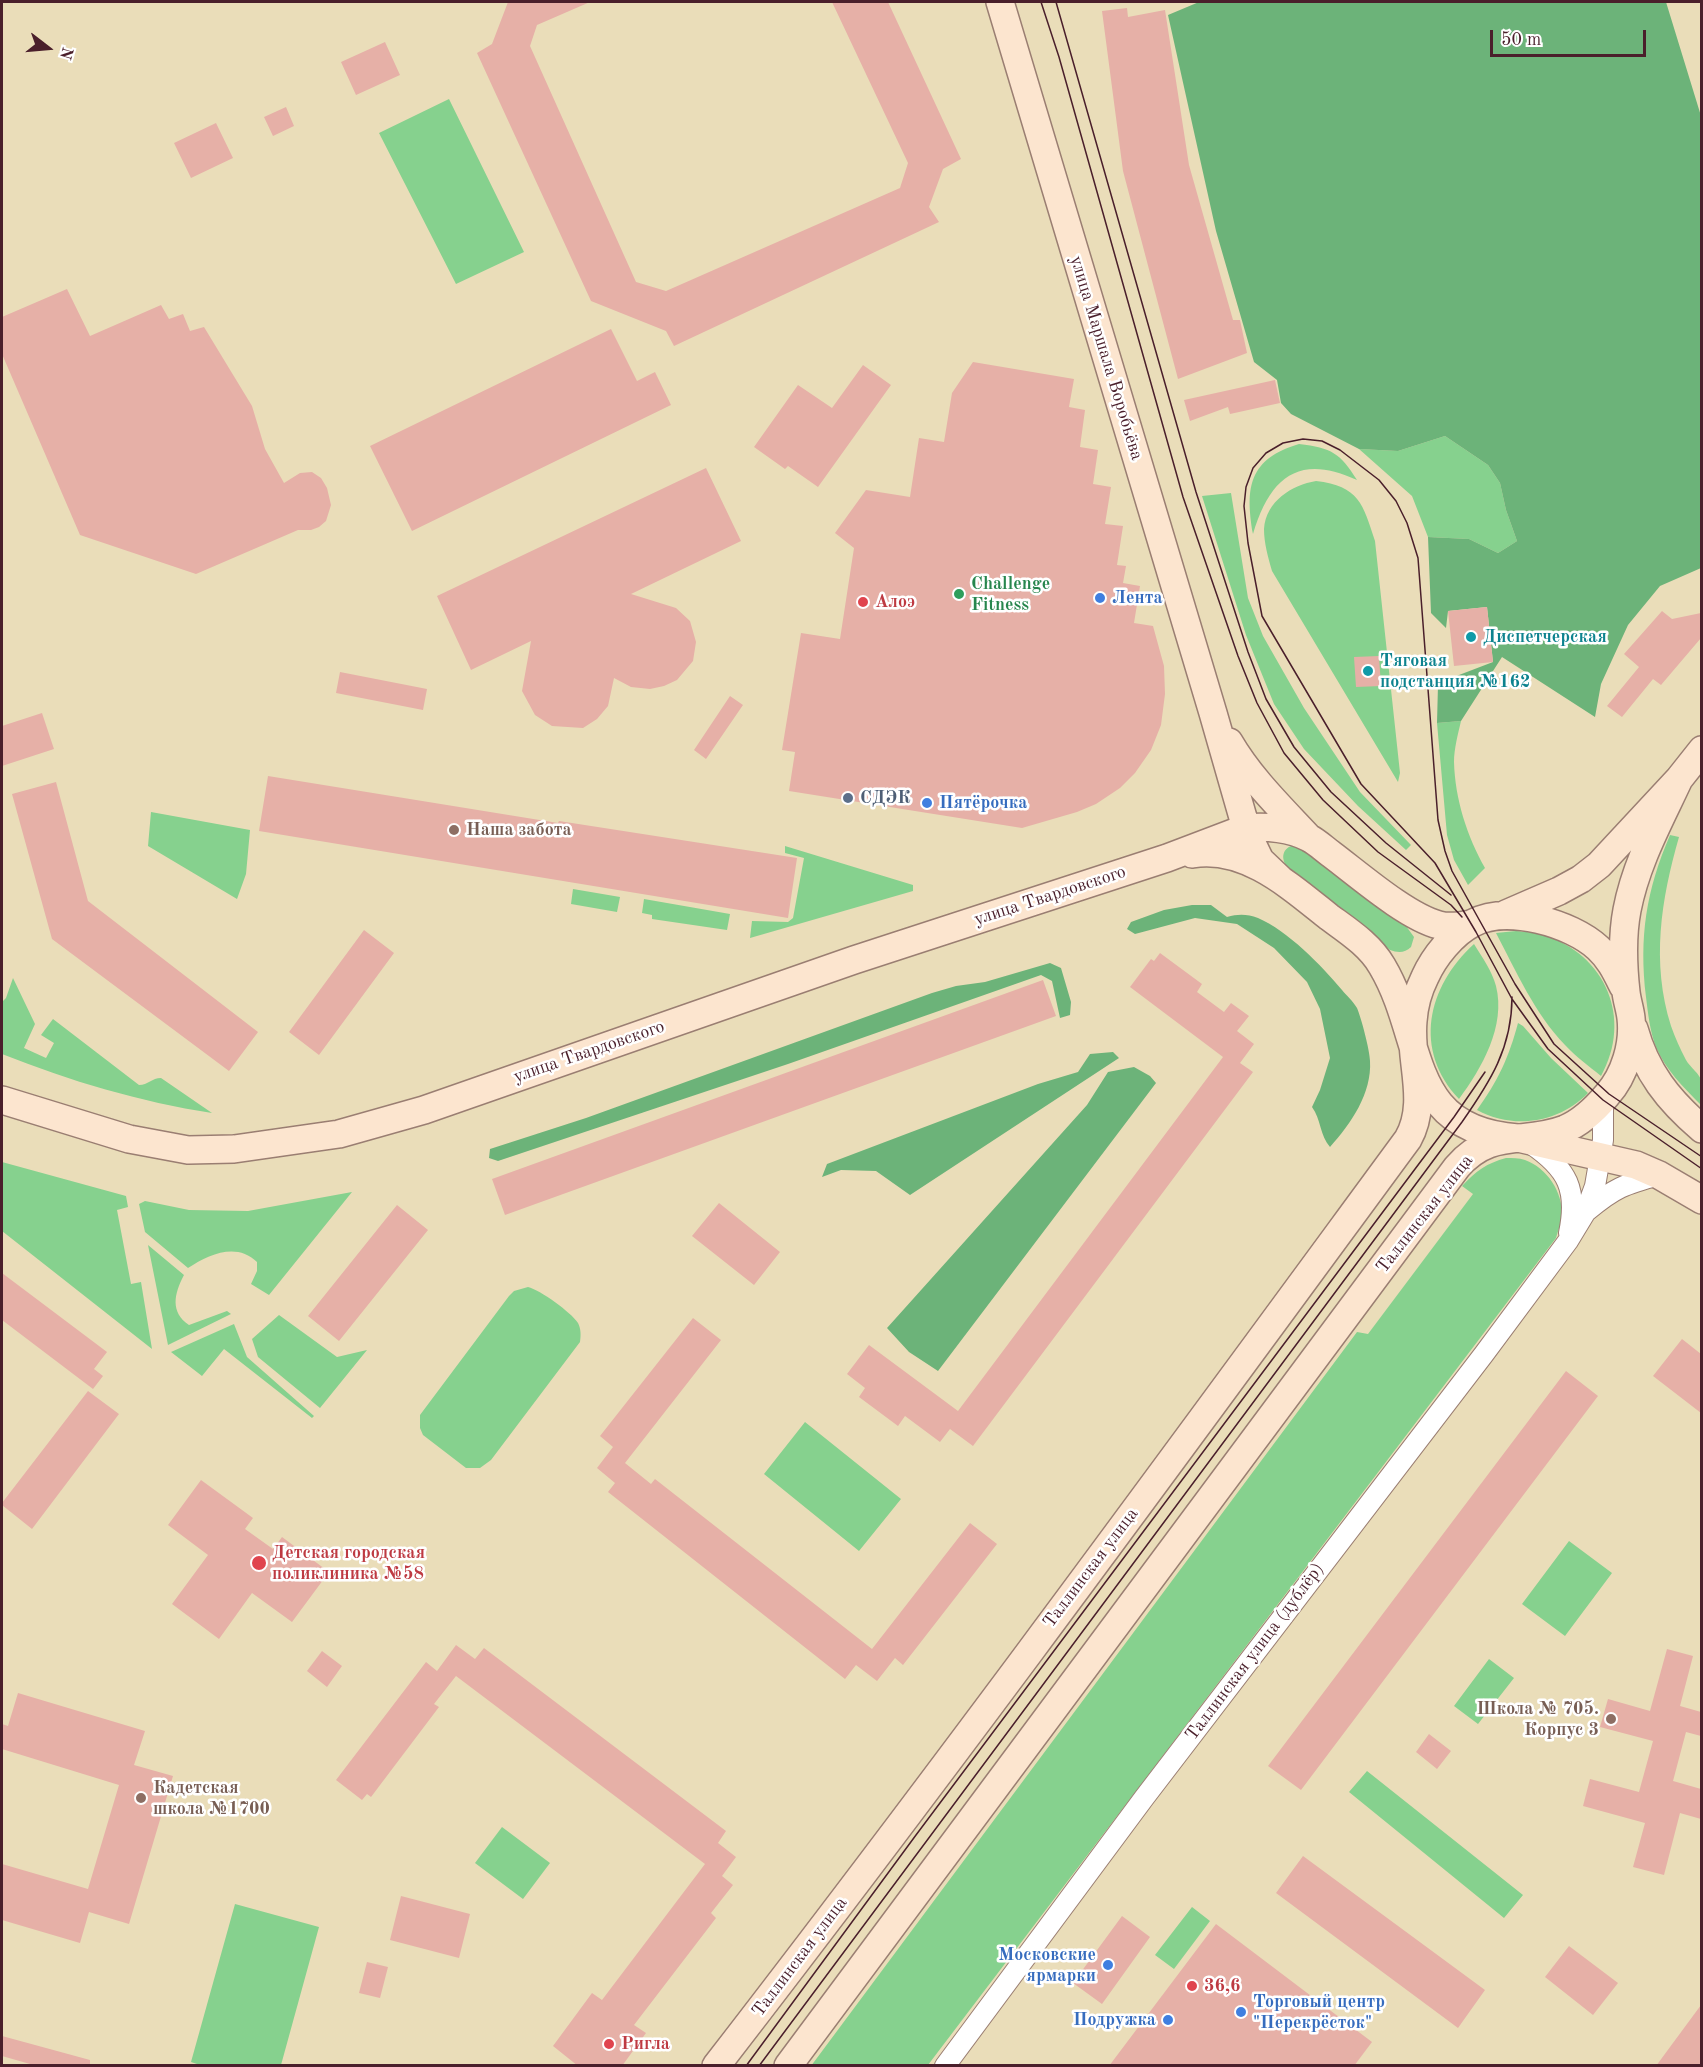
<!DOCTYPE html>
<html>
<head>
<meta charset="utf-8">
<style>
	body { margin:0 }
	#map { position:relative; width:1703px; height:2067px; overflow:hidden; background:#eaddb9; font-family:"Old Standard TT",serif }
	canvas { display:block }
	.frame { position:absolute; inset:0; border:3px solid #4a1f2b; pointer-events:none }
	.north { position:absolute; left:18px; top:18px; width:60px; height:60px; -webkit-text-stroke:4px #fff; paint-order:stroke; rotate:106deg; font-size:16px; font-weight:700; line-height:24px; text-align:center; color:#4a1f2b }
	.north::after { content:''; display:block; margin:auto; width:21px; height:27px; background:#4a1f2b; clip-path:polygon(50% 0,100% 100%,50% 72%,0 100%) }
	.scale { position:absolute; left:1490px; top:30px; width:156px; height:27px; box-sizing:border-box; border:3px solid #4a1f2b; border-top:0; padding-left:8px; font-size:18px; line-height:21px; white-space:nowrap; color:#4a1f2b; -webkit-text-stroke:4px #fff; paint-order:stroke }
</style>
</head>
<body>
<div id="map">
<canvas width="1703" height="2067"></canvas>
<div class="frame"></div>
<div class="north">N</div>
<div class="scale">50 m</div>
</div>
<script>
const c = document.querySelector('canvas').getContext('2d');
c.lineJoin = 'round';
function fillPath(path, color) {
  c.fillStyle = color;
  c.fill(path, 'evenodd');
}
function strokePath(path, color, width, dash) {
  c.strokeStyle = color;
  c.lineWidth = width;
  c.lineCap = dash ? 'butt' : 'round';
  c.setLineDash(dash || []);
  c.stroke(path);
}
function label(font, color, halo, rows, align = 'center') {
  c.font = font + ' "Old Standard TT",serif';
  c.lineWidth = 5;
  c.setLineDash([]);
  c.textBaseline = 'middle';
  c.strokeStyle = halo;
  c.fillStyle = color;
  for (const [text, x, y, turn = 0] of rows) {
    c.save();
    c.translate(x, y);
    c.rotate((+turn || 0) * Math.PI / 180);
    c.textAlign = isNaN(turn) ? turn : align;
    if (halo) c.strokeText(text, 0, 0);
    c.fillText(text, 0, 0);
    c.restore();
  }
}
const green = new Path2D(`
	M 449,99 L 524,252 L 456,284 L 379,133 Z
	M 1445,436 L 1488,465 L 1500,483 L 1506,510 L 1517,541 L 1498,553 L 1469,539 L 1428,537 L 1412,496 L 1359,449 L 1398,451 Z
	M 1299,444 C 1332,448 1340,453 1357,480 C 1299,453 1270,477 1253,534 C 1245,487 1249,459 1299,444 Z
	M 1316,481 C 1359,486 1363,504 1375,541 L 1400,773 L 1398,782 L 1272,571 C 1268,557 1264,543 1264,529 C 1266,501 1292,485 1316,481 Z
	M 1231,493 L 1248,598 L 1263,636 L 1304,708 L 1360,792 L 1411,845 L 1406,850 L 1358,806 L 1304,749 L 1274,704 L 1246,635 L 1202,496 Z
	M 1461,721 C 1458,734 1454,749 1454,762 C 1455,799 1467,836 1485,868 L 1468,885 L 1454,860 L 1447,835 L 1437,723 Z
	M 151,812 L 250,830 L 246,874 L 237,899 L 148,846 Z
	M 1670,835 L 1679,837 C 1661,900 1651,962 1671,1026 C 1675,1037 1680,1049 1686,1060 C 1690,1067 1700,1074 1702,1082 C 1703,1089 1702,1097 1701,1105 C 1684,1088 1665,1069 1656,1047 C 1650,1032 1648,1013 1646,997 C 1639,937 1646,891 1670,835 Z
	M 1295,845 L 1304,848 L 1406,926 L 1414,937 L 1411,947 C 1405,953 1398,953 1390,950 L 1288,868 C 1280,859 1282,847 1295,845 Z
	M 785,846 L 913,885 L 913,891 L 750,938 L 752,921 L 788,922 L 793,918 L 804,858 L 785,853 Z
	M 573,889 L 620,897 L 617,912 L 571,904 Z
	M 644,899 L 730,914 L 727,930 L 652,919 L 652,915 L 642,913 Z
	M 1516,931 C 1525,932 1535,932 1543,935 C 1606,954 1633,1019 1601,1076 C 1589,1066 1576,1057 1565,1045 C 1535,1014 1516,971 1496,933 Z
	M 1474,944 C 1482,957 1492,971 1496,986 C 1506,1026 1482,1068 1459,1099 C 1413,1050 1427,987 1474,944 Z
	M 13,978 L 35,1024 L 24,1048 L 46,1058 L 54,1043 L 41,1035 L 53,1019 L 139,1085 C 148,1085 152,1078 161,1078 L 212,1113 C 140,1102 70,1081 2,1054 L 2,1002 L 6,998 Z
	M 1518,1023 L 1523,1026 L 1551,1058 L 1588,1093 C 1559,1123 1514,1130 1477,1110 C 1498,1081 1509,1057 1518,1023 Z
	M 1506,1158 C 1512,1158 1519,1158 1525,1160 C 1547,1168 1563,1192 1562,1216 C 1561,1223 1558,1231 1556,1238 L 928,2065 L 811,2066 L 1357,1332 L 1368,1334 L 1473,1194 L 1462,1186 C 1476,1171 1487,1163 1506,1158 Z
	M 2,1162 L 126,1196 L 128,1207 L 117,1210 L 131,1284 L 141,1282 L 152,1349 L 2,1231 Z
	M 352,1192 L 269,1295 L 251,1284 L 257,1271 L 257,1262 C 237,1242 209,1254 188,1268 L 145,1232 L 139,1204 L 145,1201 L 189,1210 L 248,1211 Z
	M 148,1245 L 184,1275 C 174,1294 170,1312 189,1325 L 227,1311 L 231,1314 L 168,1345 Z
	M 528,1287 C 540,1290 571,1312 578,1323 C 581,1329 581,1335 580,1342 L 491,1460 L 480,1468 L 466,1468 L 423,1435 L 420,1428 L 420,1415 L 509,1296 L 514,1291 Z
	M 279,1315 L 337,1357 L 367,1350 L 320,1408 L 258,1357 L 252,1339 Z
	M 234,1324 L 247,1357 L 314,1416 L 312,1418 L 224,1349 L 202,1376 L 171,1352 Z
	M 805,1422 L 901,1499 L 859,1551 L 764,1474 Z
	M 1569,1541 L 1612,1573 L 1565,1636 L 1522,1604 Z
	M 1489,1659 L 1514,1678 L 1478,1724 L 1454,1706 Z
	M 1367,1771 L 1523,1895 L 1504,1918 L 1349,1792 Z
	M 502,1827 L 550,1863 L 523,1899 L 475,1863 Z
	M 235,1904 L 319,1927 L 281,2065 L 203,2066 L 191,2062 Z
	M 1192,1907 L 1210,1921 L 1174,1969 L 1155,1955 Z`);
const forest = new Path2D(`
	M 1199,2 L 1666,2 L 1701,116 L 1701,568 L 1660,586 L 1628,625 L 1601,684 L 1595,717 L 1502,657 L 1461,721 L 1437,723 L 1438,685 L 1459,675 L 1493,662 L 1487,607 L 1448,611 L 1446,628 L 1431,613 L 1428,537 L 1469,539 L 1498,553 L 1517,541 L 1506,510 L 1500,483 L 1488,465 L 1445,436 L 1398,451 L 1359,449 L 1291,414 L 1281,403 L 1277,380 L 1254,362 L 1216,231 L 1168,15 Z
	M 1192,905 L 1211,905 L 1227,917 C 1238,914 1247,914 1258,918 C 1288,931 1321,965 1342,990 C 1346,995 1353,1001 1357,1008 C 1361,1017 1370,1051 1370,1061 C 1372,1093 1351,1124 1330,1147 C 1320,1136 1321,1119 1312,1107 L 1320,1090 L 1330,1058 L 1320,1009 L 1307,982 L 1274,948 L 1237,924 L 1195,918 L 1135,934 L 1127,929 L 1131,922 L 1164,910 Z
	M 1050,963 L 1061,968 L 1071,1002 L 1070,1015 L 1060,1018 L 1052,981 L 1041,975 L 788,1064 L 498,1161 L 489,1158 L 490,1149 L 586,1118 L 932,993 L 956,986 L 985,982 Z
	M 1113,1052 L 1119,1058 L 910,1195 L 876,1171 L 841,1170 L 822,1177 L 827,1164 L 1038,1084 L 1078,1072 L 1090,1054 Z
	M 1134,1067 L 1150,1076 L 1156,1083 L 938,1371 L 909,1352 L 887,1328 L 1087,1105 L 1108,1072 Z`);
const building = new Path2D(`
	M 508,2 L 590,2 L 537,25 L 530,46 L 636,282 L 666,291 L 900,188 L 908,163 L 832,2 L 888,2 L 961,159 L 943,169 L 929,207 L 939,222 L 674,346 L 666,331 L 591,301 L 477,53 L 492,44 Z
	M 1127,8 L 1128,17 L 1165,10 L 1189,165 L 1233,320 L 1240,320 L 1247,353 L 1178,379 L 1123,171 L 1102,11 Z
	M 385,42 L 400,75 L 356,95 L 341,62 Z
	M 286,107 L 294,126 L 273,136 L 264,117 Z
	M 216,123 L 233,158 L 191,178 L 174,143 Z
	M 67,289 L 90,336 L 161,305 L 169,319 L 183,314 L 190,331 L 204,327 L 252,406 L 265,449 L 284,483 L 300,473 L 312,472 L 321,478 L 327,488 L 331,505 L 326,521 L 319,527 L 311,530 L 298,530 L 196,574 L 80,535 L 2,354 L 2,317 Z
	M 611,329 L 637,381 L 655,372 L 671,405 L 412,531 L 370,446 Z
	M 973,362 L 1074,379 L 1069,407 L 1085,410 L 1080,447 L 1098,450 L 1093,484 L 1111,487 L 1105,524 L 1123,526 L 1117,565 L 1126,566 L 1123,583 L 1140,586 L 1134,623 L 1153,626 L 1164,666 L 1165,694 L 1161,725 L 1151,750 L 1135,773 L 1120,788 L 1096,804 L 1077,812 L 1022,828 L 789,791 L 795,752 L 782,750 L 801,633 L 840,639 L 854,548 L 835,533 L 866,490 L 910,497 L 919,438 L 944,442 L 952,393 Z
	M 863,365 L 891,385 L 818,487 L 788,466 L 785,469 L 754,447 L 798,385 L 832,408 Z
	M 1275,380 L 1280,403 L 1230,414 L 1228,407 L 1190,421 L 1184,400 Z
	M 706,468 L 741,541 L 631,594 L 676,608 L 690,621 L 696,642 L 693,661 L 677,680 L 664,686 L 650,689 L 631,687 L 614,678 L 608,706 L 597,719 L 583,728 L 552,726 L 535,715 L 522,691 L 531,641 L 471,670 L 437,596 Z
	M 1487,607 L 1493,662 L 1454,666 L 1448,611 Z
	M 1662,611 L 1672,619 L 1701,613 L 1701,638 L 1661,685 L 1653,679 L 1622,717 L 1607,706 L 1639,667 L 1624,654 Z
	M 1379,656 L 1381,686 L 1356,687 L 1354,657 Z
	M 340,672 L 427,689 L 423,710 L 336,693 Z
	M 730,696 L 743,705 L 706,759 L 694,750 Z
	M 42,713 L 54,749 L 2,766 L 2,726 Z
	M 268,776 L 558,823 L 559,821 L 797,858 L 788,918 L 259,831 Z
	M 56,782 L 88,901 L 258,1032 L 229,1071 L 52,939 L 12,794 Z
	M 364,930 L 394,953 L 319,1055 L 289,1032 Z
	M 1160,953 L 1202,984 L 1197,992 L 1224,1012 L 1231,1003 L 1249,1016 L 1237,1031 L 1254,1044 L 1240,1063 L 1253,1072 L 973,1446 L 950,1429 L 940,1442 L 905,1416 L 898,1426 L 859,1397 L 865,1388 L 847,1374 L 869,1345 L 958,1411 L 1223,1057 L 1130,987 L 1151,959 L 1154,961 Z
	M 1043,980 L 1056,1016 L 505,1215 L 492,1179 Z
	M 719,1203 L 780,1252 L 754,1285 L 692,1236 Z
	M 397,1205 L 428,1230 L 339,1341 L 308,1316 Z
	M 2,1273 L 107,1352 L 94,1369 L 103,1376 L 93,1389 L 2,1320 Z
	M 693,1318 L 721,1340 L 625,1463 L 651,1484 L 655,1479 L 872,1649 L 970,1523 L 997,1544 L 903,1665 L 895,1658 L 877,1681 L 856,1665 L 845,1679 L 608,1492 L 615,1483 L 597,1468 L 613,1447 L 600,1436 Z
	M 1682,1339 L 1701,1354 L 1701,1413 L 1653,1376 Z
	M 1566,1371 L 1598,1396 L 1301,1790 L 1268,1766 Z
	M 88,1391 L 119,1414 L 32,1529 L 2,1505 L 2,1503 Z
	M 201,1480 L 253,1518 L 245,1529 L 273,1549 L 282,1537 L 329,1572 L 292,1622 L 252,1593 L 219,1639 L 172,1604 L 208,1555 L 168,1525 Z
	M 456,1645 L 475,1659 L 484,1648 L 726,1831 L 718,1843 L 736,1857 L 722,1876 L 733,1885 L 711,1913 L 716,1918 L 634,2025 L 646,2033 L 622,2066 L 578,2066 L 553,2046 L 592,1993 L 602,2000 L 705,1864 L 456,1676 L 434,1704 L 439,1707 L 371,1797 L 367,1794 L 362,1800 L 336,1780 L 426,1662 L 437,1671 Z
	M 1667,1649 L 1693,1656 L 1680,1706 L 1701,1712 L 1701,1736 L 1686,1732 L 1673,1781 L 1701,1789 L 1701,1819 L 1680,1813 L 1664,1875 L 1633,1867 L 1645,1823 L 1583,1806 L 1590,1779 L 1639,1792 L 1653,1741 L 1600,1727 L 1608,1699 L 1650,1711 Z
	M 322,1651 L 342,1666 L 327,1687 L 307,1671 Z
	M 18,1693 L 145,1731 L 134,1765 L 173,1776 L 129,1924 L 89,1912 L 80,1943 L 2,1920 L 2,1864 L 88,1889 L 119,1785 L 2,1749 L 2,1724 L 8,1726 Z
	M 1429,1734 L 1451,1751 L 1437,1769 L 1416,1752 Z
	M 1303,1856 L 1485,1990 L 1458,2028 L 1276,1893 Z
	M 401,1896 L 470,1914 L 459,1958 L 390,1940 Z
	M 1122,1916 L 1150,1937 L 1102,2004 L 1073,1983 Z
	M 1216,1924 L 1372,2042 L 1354,2066 L 1109,2066 Z
	M 1569,1946 L 1618,1983 L 1593,2015 L 1545,1977 Z
	M 367,1962 L 388,1967 L 380,1998 L 359,1993 Z
	M 1701,2005 L 1701,2066 L 1656,2066 Z
	M 2,2036 L 90,2060 L 90,2066 L 37,2066 L 2,2056 Z`);
const street = new Path2D(`
	M 1531,1144 C 1568,1169 1578,1190 1569,1233
	M 1587,1211 C 1614,1188 1625,1184 1659,1175
	M 945,2066 L 1144,1798 L 1484,1354 L 1568,1241 L 1585,1213 L 1595,1186 L 1603,1140 L 1603,1100`);
const secondary = new Path2D(`
	M 1000,2 L 1213,713 L 1248,835 L 1260,860 L 1280,879
	M 1229,742 C 1250,778 1280,807 1308,837
	M 1192,854 C 1245,845 1290,886 1329,917 C 1348,931 1370,945 1382,966 C 1426,1040 1404,1130 1518,1138 L 1636,1165 L 1659,1175 L 1702,1200
	M 1506,914 L 1559,891 L 1581,879 L 1599,865 L 1679,779 L 1702,750
	M 1634,1029 C 1646,1072 1668,1100 1702,1129
	M 2,1100 L 129,1139 L 188,1150 L 234,1149 L 339,1134 L 424,1110 L 854,960 L 1167,858 L 1246,828 C 1266,826 1291,828 1309,838 C 1317,842 1324,849 1331,854 C 1359,875 1407,917 1439,925 C 1450,928 1460,926 1471,924
	M 716,2066 C 952,1761 1180,1449 1408,1139 C 1429,1102 1409,1061 1413,1021 C 1414,1006 1418,991 1425,977 C 1434,957 1453,933 1473,923 C 1507,905 1571,923 1598,948 C 1610,959 1616,972 1623,986
	M 788,2066 L 1457,1167 C 1491,1128 1523,1145 1565,1129 C 1582,1122 1596,1108 1607,1095 C 1625,1075 1634,1044 1631,1018 C 1630,1009 1627,1001 1626,992 C 1623,965 1622,936 1627,910 C 1636,863 1659,822 1679,779`);
const tram = new Path2D(`
	M 1041,2 L 1059,57 L 1183,497 L 1238,656 L 1257,703 L 1284,753 L 1323,800 L 1378,852 L 1451,905 L 1462,917
	M 1056,2 L 1196,492 L 1248,652 L 1266,699 L 1294,747 L 1331,792 L 1386,843 L 1451,895
	M 1702,1157 L 1609,1094 L 1554,1044 L 1515,984 L 1452,871 L 1445,851 L 1438,820 L 1418,558 L 1407,523 L 1396,501 L 1379,480 L 1340,450 L 1322,441 L 1303,439 L 1283,443 L 1266,453 L 1253,468 L 1246,487 L 1244,506 L 1248,543 L 1262,616 L 1361,784 L 1435,863 L 1476,932 L 1512,999 L 1548,1049 L 1603,1100 L 1702,1169
	M 746,2066 L 916,1835 L 1454,1117 L 1485,1072
	M 759,2066 L 1462,1122 C 1490,1082 1512,1048 1512,997`);
const markers = [
	[959,594,6,"#2e9e5b"],
	[1100,598,6,"#3f7fe0"],
	[863,602,6,"#e0444e"],
	[1471,637,6,"#0f9aa8"],
	[1368,671,6,"#0f9aa8"],
	[848,798,6,"#5c6f8a"],
	[927,803,6,"#3f7fe0"],
	[454,830,6,"#8d6e63"],
	[259,1563,8,"#e0444e"],
	[1611,1719,6,"#8d6e63"],
	[141,1798,6,"#8d6e63"],
	[1108,1965,6,"#3f7fe0"],
	[1192,1986,6,"#e0444e"],
	[1241,2012,6,"#3f7fe0"],
	[1168,2020,6,"#3f7fe0"],
	[609,2044,6,"#e0444e"]
];
const streetNames = [
	["улица Маршала Воробьёва",1106,358,73],
	["улица Твардовского",1050,896,-18],
	["улица Твардовского",589,1052,-19],
	["Таллинская улица",1425,1214,-52],
	["Таллинская улица",1091,1568,-53],
	["Таллинская улица (дублёр)",1255,1652,-53],
	["Таллинская улица",800,1957,-53]
];
const leisureNames = [
	["Challenge",971,584],
	["Fitness",971,605]
];
const shopNames = [
	["Лента",1112,598],
	["Пятёрочка",939,803],
	["Московские",1096,1955,"right"],
	["ярмарки",1096,1976,"right"],
	["Торговый центр",1253,2002],
	["\"Перекрёсток\"",1253,2023],
	["Подружка",1156,2020,"right"]
];
const healthNames = [
	["Алоэ",875,602],
	["Детская городская",272,1553],
	["поликлиника №58",272,1574],
	["36,6",1204,1986],
	["Ригла",621,2044]
];
const cultureNames = [
	["Диспетчерская",1483,637],
	["Тяговая",1380,661],
	["подстанция №162",1380,682]
];
const serviceNames = [
	["СДЭК",860,798]
];
const educationNames = [
	["Наша забота",466,830],
	["Школа № 705.",1599,1709,"right"],
	["Корпус 3",1599,1730,"right"],
	["Кадетская",153,1788],
	["школа №1700",153,1809]
];
fillPath(green, '#86d18e');
fillPath(forest, '#6cb379');
fillPath(building, '#e6b0a7');
strokePath(street, '#9a7e72', 22);
strokePath(secondary, '#9a7e72', 30);
strokePath(street, '#fff', 20);
strokePath(secondary, '#fce5cf', 27);
strokePath(tram, '#4a1f2b', 1.5);
for (const [x, y, r, color] of markers) {
  const dot = new Path2D();
  dot.arc(x, y, r, 0, 2 * Math.PI);
  c.fillStyle = color;
  c.fill(dot);
  strokePath(dot, '#fff', 2);
}
label('18px', '#4a1f2b', '#fff', streetNames);
label('bold 18px', '#27864d', '#fff', leisureNames, 'left');
label('bold 18px', '#366cbe', '#fff', shopNames, 'left');
label('bold 18px', '#be3a42', '#fff', healthNames, 'left');
label('bold 18px', '#0d838f', '#fff', cultureNames, 'left');
label('bold 18px', '#4e5e75', '#fff', serviceNames, 'left');
label('bold 18px', '#785e54', '#fff', educationNames, 'left');
</script>
</body>
</html>
